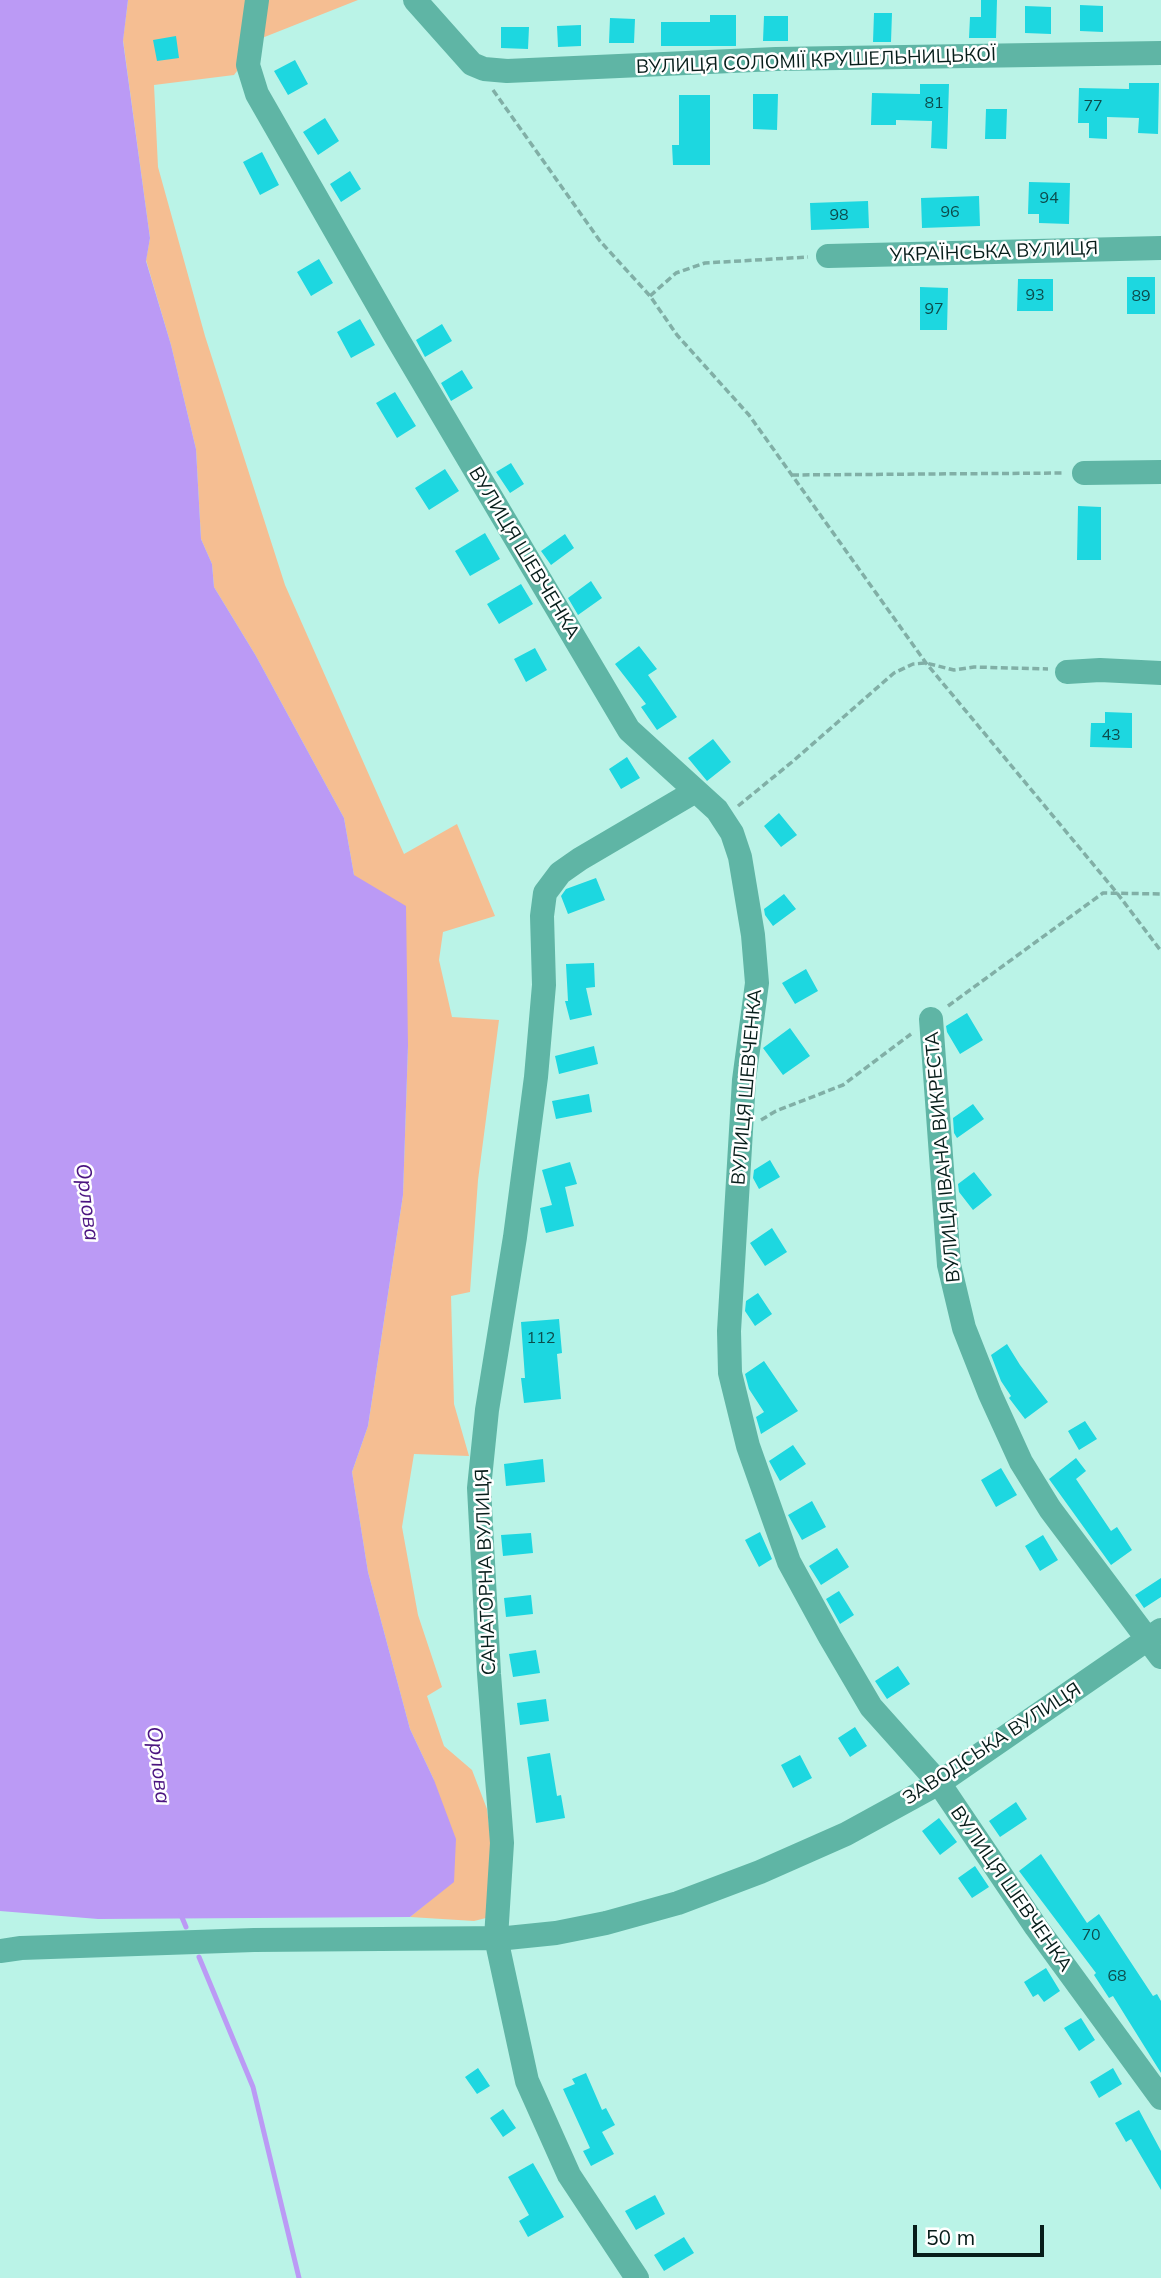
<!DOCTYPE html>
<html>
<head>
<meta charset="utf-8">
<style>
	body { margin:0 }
	#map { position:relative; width:1161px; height:2278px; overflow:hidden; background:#baf3e7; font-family:Mulish,sans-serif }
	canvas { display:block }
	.scale { position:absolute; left:913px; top:2225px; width:131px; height:32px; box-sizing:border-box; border:4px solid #071d1a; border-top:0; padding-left:9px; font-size:21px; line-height:24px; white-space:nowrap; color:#071d1a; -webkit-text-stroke:5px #fff; paint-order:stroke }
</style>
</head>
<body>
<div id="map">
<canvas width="1161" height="2278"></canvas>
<div class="scale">50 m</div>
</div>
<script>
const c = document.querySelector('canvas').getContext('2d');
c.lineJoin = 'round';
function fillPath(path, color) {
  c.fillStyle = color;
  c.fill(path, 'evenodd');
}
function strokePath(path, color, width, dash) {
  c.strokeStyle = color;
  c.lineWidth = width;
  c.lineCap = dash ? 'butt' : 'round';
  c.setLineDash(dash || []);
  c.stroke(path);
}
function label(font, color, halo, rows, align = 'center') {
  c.font = font + ' Mulish,sans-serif';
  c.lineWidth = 5;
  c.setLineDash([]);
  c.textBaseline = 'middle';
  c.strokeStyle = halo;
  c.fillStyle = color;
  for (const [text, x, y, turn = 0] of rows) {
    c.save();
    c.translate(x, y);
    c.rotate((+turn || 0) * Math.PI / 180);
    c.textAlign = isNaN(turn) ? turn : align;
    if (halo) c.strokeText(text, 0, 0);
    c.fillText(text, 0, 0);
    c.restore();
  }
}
const green = new Path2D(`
	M 128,0 L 358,0 L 262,38 L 234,75 L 154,85 L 158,167 L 205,336 L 285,585 L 404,854 L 457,824 L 495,916 L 443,932 L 439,960 L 452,1017 L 499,1020 L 478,1180 L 470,1292 L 451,1296 L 454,1404 L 469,1456 L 414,1454 L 402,1527 L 418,1615 L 442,1687 L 427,1696 L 444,1746 L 472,1770 L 487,1809 L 497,1893 L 490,1917 L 474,1921 L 410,1917 L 427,1903 L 434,1780 L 410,1729 L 368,1572 L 352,1472 L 368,1426 L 403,1195 L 408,1046 L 354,875 L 344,818 L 256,656 L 214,587 L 212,564 L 201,539 L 196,449 L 171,345 L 146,260 L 150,238 L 123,40 Z`);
const water = new Path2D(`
	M 0,0 L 128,0 L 123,41 L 150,238 L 146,261 L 171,345 L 196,449 L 201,539 L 212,564 L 214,587 L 256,656 L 344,818 L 354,875 L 406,906 L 408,1046 L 403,1195 L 368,1426 L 352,1472 L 368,1572 L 410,1729 L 434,1780 L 456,1839 L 454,1882 L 410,1917 L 98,1919 L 0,1911 Z`);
const stream = new Path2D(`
	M 181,1915 L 186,1927
	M 199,1957 L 253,2087 L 299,2278`);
const building = new Path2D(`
	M 981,0 L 997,0 L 996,38 L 969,38 L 970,17 L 981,17 Z
	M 1080,5 L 1103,6 L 1103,32 L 1080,31 Z
	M 1025,6 L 1051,7 L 1051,34 L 1025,33 Z
	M 874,13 L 892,13 L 891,42 L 873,42 Z
	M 710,15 L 736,15 L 736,46 L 661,46 L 661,22 L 710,22 Z
	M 764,16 L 788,16 L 788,41 L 763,41 Z
	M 610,18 L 635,19 L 634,43 L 609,43 Z
	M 581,25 L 581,46 L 558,47 L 557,26 Z
	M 501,27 L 529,27 L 528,49 L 501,48 Z
	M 176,36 L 179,58 L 157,61 L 153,40 Z
	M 295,60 L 308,84 L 288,95 L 274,71 Z
	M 1129,83 L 1159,83 L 1158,134 L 1138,133 L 1139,118 L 1107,117 L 1107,139 L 1089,138 L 1089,123 L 1078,123 L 1079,88 L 1129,89 Z
	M 920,84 L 949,84 L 947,149 L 931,148 L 932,121 L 896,120 L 896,125 L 871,125 L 872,93 L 920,94 Z
	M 753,94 L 778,94 L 777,130 L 753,129 Z
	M 679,95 L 710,95 L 710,165 L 673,165 L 672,145 L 679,145 Z
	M 986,109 L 1007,109 L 1006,139 L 985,139 Z
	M 325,118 L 339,141 L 318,155 L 303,132 Z
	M 262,152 L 279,185 L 260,195 L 243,162 Z
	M 350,171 L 361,189 L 341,202 L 330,184 Z
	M 1029,182 L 1070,183 L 1069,224 L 1039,223 L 1039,214 L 1028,214 Z
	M 979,196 L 980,226 L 922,228 L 921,198 Z
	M 868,201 L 869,228 L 811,230 L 810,203 Z
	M 319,259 L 333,283 L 311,296 L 297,272 Z
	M 1127,277 L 1155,277 L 1155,314 L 1127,314 Z
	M 1018,279 L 1053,279 L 1053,311 L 1017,311 Z
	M 920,287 L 948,288 L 947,330 L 920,330 Z
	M 360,319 L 375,345 L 351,358 L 337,332 Z
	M 442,324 L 452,341 L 425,357 L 416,340 Z
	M 462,370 L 473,388 L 451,401 L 441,383 Z
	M 395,392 L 416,426 L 397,438 L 376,403 Z
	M 511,463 L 524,484 L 510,493 L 496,472 Z
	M 445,469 L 459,491 L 429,510 L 415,488 Z
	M 1078,506 L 1101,507 L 1101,560 L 1077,560 Z
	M 485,533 L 500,559 L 470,576 L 455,551 Z
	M 565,534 L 574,548 L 551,565 L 541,551 Z
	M 591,581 L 602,598 L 578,615 L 568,598 Z
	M 521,584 L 533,604 L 499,624 L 487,604 Z
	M 639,646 L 657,669 L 648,675 L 677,717 L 657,730 L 641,707 L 646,704 L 615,664 Z
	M 535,648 L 547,670 L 526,682 L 514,659 Z
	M 1105,712 L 1132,713 L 1132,748 L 1090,747 L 1091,723 L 1105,723 Z
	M 713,739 L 731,762 L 707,781 L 688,758 Z
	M 627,757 L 640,778 L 621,789 L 609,769 Z
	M 779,813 L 797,835 L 781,847 L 764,826 Z
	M 596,878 L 605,900 L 568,914 L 561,896 L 566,889 Z
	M 784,894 L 796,909 L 773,926 L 765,915 L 764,909 Z
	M 594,963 L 595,987 L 586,988 L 592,1015 L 570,1020 L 565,1001 L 568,1001 L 566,964 Z
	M 806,969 L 818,991 L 795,1004 L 782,983 Z
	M 967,1013 L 983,1040 L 960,1054 L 947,1032 L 946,1026 Z
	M 790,1028 L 810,1056 L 783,1075 L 763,1048 Z
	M 594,1046 L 598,1064 L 559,1074 L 555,1056 Z
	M 589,1094 L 592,1112 L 556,1119 L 552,1101 Z
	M 973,1104 L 984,1119 L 957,1138 L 954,1133 L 953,1118 Z
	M 770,1160 L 780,1177 L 759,1189 L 753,1178 L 754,1170 Z
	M 570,1162 L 577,1184 L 565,1187 L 574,1226 L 546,1233 L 540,1208 L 552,1205 L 542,1170 Z
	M 974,1172 L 992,1195 L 973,1210 L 959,1192 L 958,1184 Z
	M 772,1228 L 787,1252 L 765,1266 L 750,1243 Z
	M 758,1293 L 772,1314 L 755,1326 L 745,1311 L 746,1301 Z
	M 559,1319 L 562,1353 L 557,1354 L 561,1399 L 524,1403 L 521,1378 L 525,1378 L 521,1322 Z
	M 1007,1344 L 1020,1365 L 1048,1402 L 1025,1419 L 1009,1398 L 1011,1396 L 1001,1381 L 991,1355 Z
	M 764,1361 L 798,1411 L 761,1434 L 756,1417 L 764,1412 L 749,1389 L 745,1374 Z
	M 1085,1421 L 1097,1439 L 1079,1450 L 1068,1431 Z
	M 793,1445 L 806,1464 L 780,1481 L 769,1461 Z
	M 1076,1458 L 1086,1471 L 1076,1479 L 1111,1531 L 1117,1527 L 1132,1550 L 1111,1565 L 1049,1479 Z
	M 543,1459 L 545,1482 L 506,1486 L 504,1464 Z
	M 1001,1468 L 1017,1495 L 996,1507 L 981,1480 Z
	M 812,1501 L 826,1527 L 802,1540 L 788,1515 Z
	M 760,1532 L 772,1559 L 759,1567 L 745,1540 Z
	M 531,1533 L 533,1553 L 503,1556 L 501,1535 Z
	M 1043,1535 L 1058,1560 L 1040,1571 L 1025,1546 Z
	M 837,1548 L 849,1567 L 821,1585 L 809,1566 Z
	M 1161,1578 L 1161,1597 L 1144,1608 L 1135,1595 Z
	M 839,1591 L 854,1615 L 840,1624 L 826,1599 Z
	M 531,1595 L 533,1614 L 506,1617 L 504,1598 Z
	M 536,1650 L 540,1673 L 513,1677 L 509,1654 Z
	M 898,1666 L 910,1684 L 887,1699 L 875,1681 Z
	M 546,1699 L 549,1721 L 520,1725 L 517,1703 Z
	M 855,1727 L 867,1746 L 850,1757 L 838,1738 Z
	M 550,1753 L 557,1796 L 561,1795 L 565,1818 L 536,1823 L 527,1757 Z
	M 800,1755 L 812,1778 L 793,1788 L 781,1765 Z
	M 1016,1802 L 1027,1819 L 1000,1837 L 989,1821 Z
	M 939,1818 L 957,1842 L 940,1855 L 922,1831 Z
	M 1041,1854 L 1087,1923 L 1099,1914 L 1153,1996 L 1157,1994 L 1161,2001 L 1161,2073 L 1113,1996 L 1109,1998 L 1094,1975 L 1096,1973 L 1019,1871 Z
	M 975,1866 L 989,1887 L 972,1898 L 958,1878 Z
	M 1046,1968 L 1060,1991 L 1044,2002 L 1038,1994 L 1033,1997 L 1024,1982 Z
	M 1081,2018 L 1095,2040 L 1079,2051 L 1064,2028 Z
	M 478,2068 L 490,2086 L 477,2094 L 465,2077 Z
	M 1113,2068 L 1122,2084 L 1099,2098 L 1090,2082 Z
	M 586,2073 L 602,2110 L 606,2108 L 615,2125 L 602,2132 L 614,2154 L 591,2166 L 583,2151 L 590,2148 L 563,2089 L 575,2084 L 572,2079 Z
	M 503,2109 L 516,2128 L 503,2137 L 490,2118 Z
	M 1139,2110 L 1161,2151 L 1161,2190 L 1131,2139 L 1126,2142 L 1115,2123 Z
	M 533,2163 L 564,2217 L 528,2237 L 519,2221 L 529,2215 L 508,2177 Z
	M 655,2195 L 665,2214 L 636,2230 L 625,2211 Z
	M 684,2237 L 694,2253 L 664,2271 L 654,2255 Z`);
const path = new Path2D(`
	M 493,90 L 600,241 L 650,296 L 677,335 L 749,415 L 926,663 L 1117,893 L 1161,951
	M 650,296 L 676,273 L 705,263 L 808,257
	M 792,475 L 1064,473
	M 738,806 L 792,762 L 894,673 L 913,664 L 926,663 L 954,670 L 974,667 L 1048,669
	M 948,1006 L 1103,893 L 1161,894
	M 761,1120 L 776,1111 L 843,1085 L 911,1034`);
const minor = new Path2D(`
	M 257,0 L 248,65 L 257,94 L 394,333 L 629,730 L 717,810 L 732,833 L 740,857 L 753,935 L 757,983 L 744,1080 L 729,1331 L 730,1373 L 748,1446 L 789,1562 L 830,1637 L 871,1707 L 939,1783 L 1036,1927 L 1161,2098
	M 415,0 L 472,64 L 484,69 L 507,71 L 776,59 L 1161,53
	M 828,256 L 1161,248
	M 1084,473 L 1161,472
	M 1067,672 L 1100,670 L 1161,673
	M 931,1019 L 949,1265 L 964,1328 L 990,1394 L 1021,1462 L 1050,1509 L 1161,1657
	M 0,1951 L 21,1948 L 254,1940 L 507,1938 L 556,1933 L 606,1923 L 678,1903 L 760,1872 L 846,1834 L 939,1783 L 1161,1630
	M 637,2278 L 569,2175 L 527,2081 L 496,1938 L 502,1843 L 489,1674 L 479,1488 L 487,1410 L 515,1237 L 536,1077 L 544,985 L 542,916 L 545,893 L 560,873 L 580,859 L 694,792`);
const numberNames = [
	["81",934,103],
	["77",1093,106],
	["94",1049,198],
	["96",950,212],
	["98",839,215],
	["93",1035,295],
	["89",1141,296],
	["97",934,309],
	["43",1111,735],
	["112",541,1338],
	["70",1091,1935],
	["68",1117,1976]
];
const streetNames = [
	["ВУЛИЦЯ СОЛОМІЇ КРУШЕЛЬНИЦЬКОЇ",816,61,-2],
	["УКРАЇНСЬКА ВУЛИЦЯ",994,252,-2],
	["ВУЛИЦЯ ШЕВЧЕНКА",524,553,59],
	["ВУЛИЦЯ ШЕВЧЕНКА",747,1087,-85],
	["ВУЛИЦЯ ІВАНА ВИКРЕСТА",943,1157,-95],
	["САНАТОРНА ВУЛИЦЯ",486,1572,-92],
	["ЗАВОДСЬКА ВУЛИЦЯ",992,1744,-33],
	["ВУЛИЦЯ ШЕВЧЕНКА",1011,1889,55]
];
const waterNames = [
	["Орлова",87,1202,83],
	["Орлова",158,1765,83]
];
fillPath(green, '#f5be92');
fillPath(water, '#bb9af5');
strokePath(stream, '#bb9af5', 5);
fillPath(building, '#1dd7e0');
strokePath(path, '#81afa6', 3.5, [7, 3.5]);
strokePath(minor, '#5fb5a5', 24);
label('16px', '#0c4c4c', null, numberNames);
label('19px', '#071d1a', '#fff', streetNames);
label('italic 21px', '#4b1580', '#fff', waterNames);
</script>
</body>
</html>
